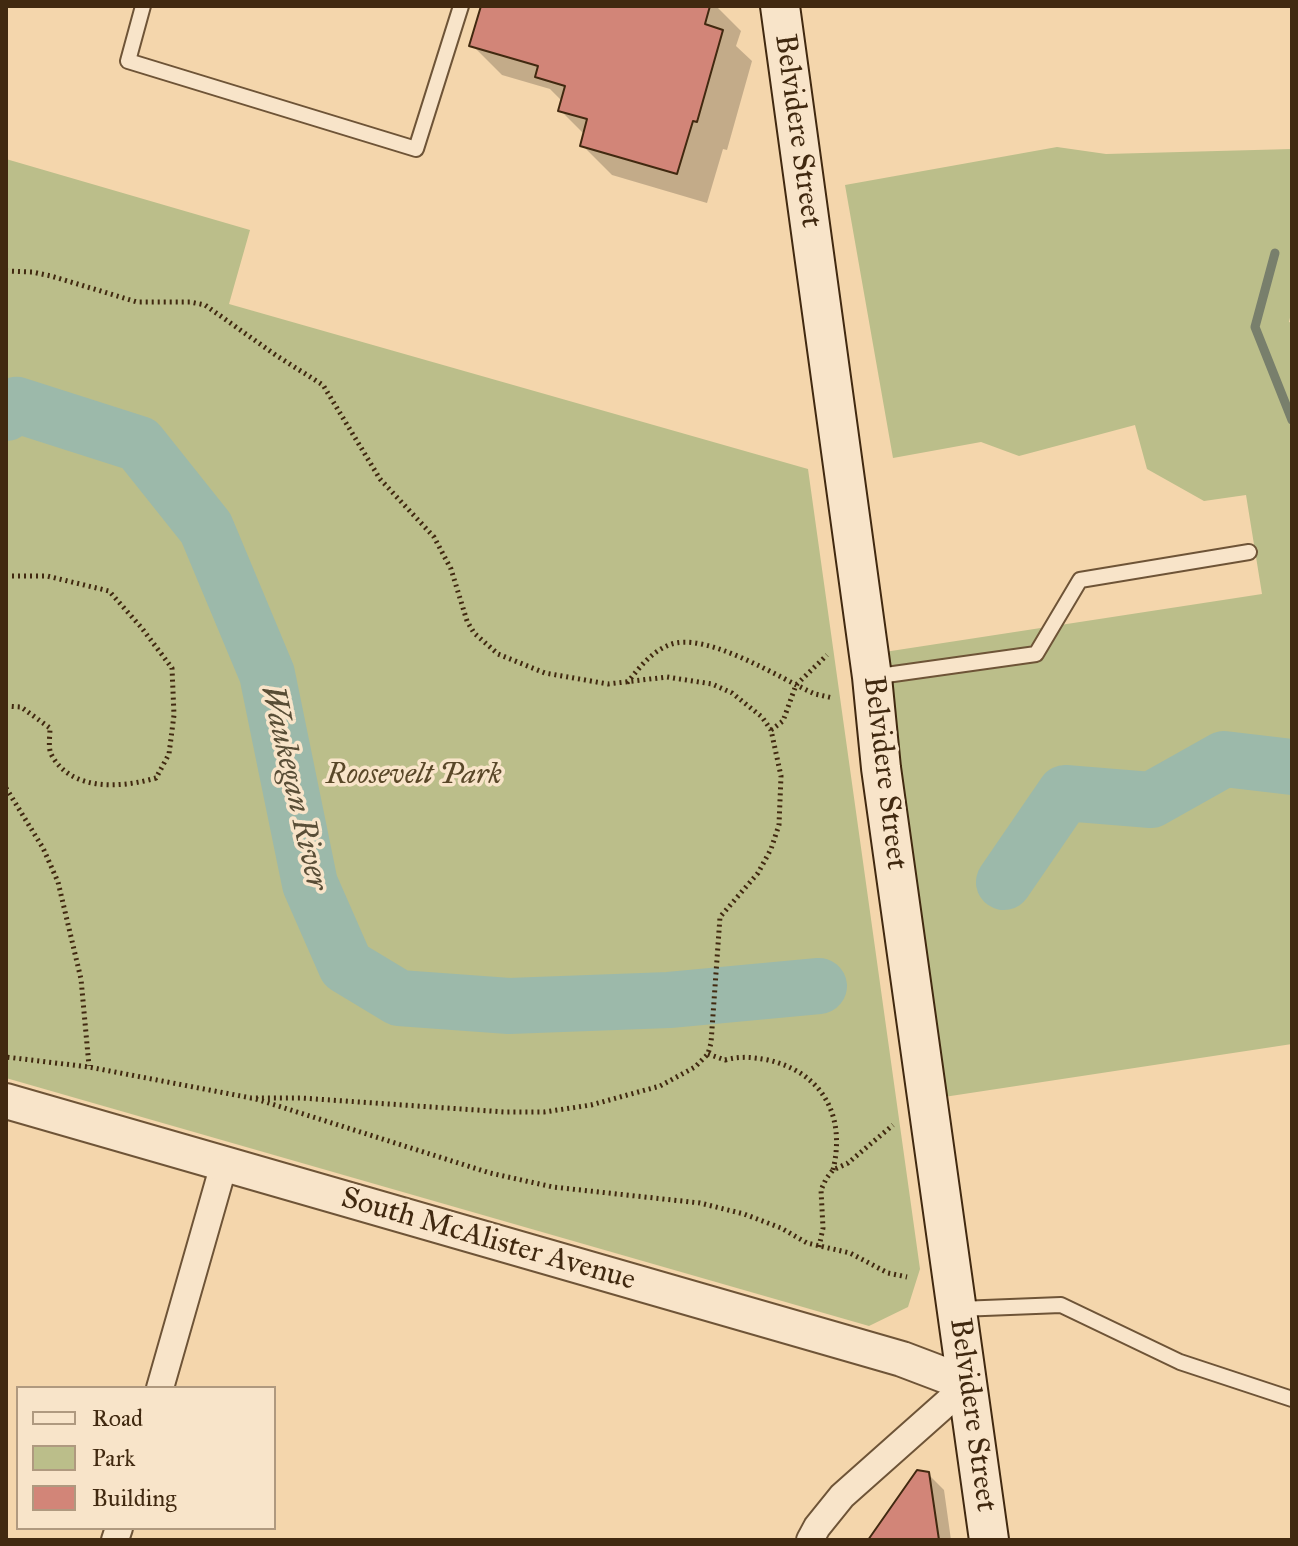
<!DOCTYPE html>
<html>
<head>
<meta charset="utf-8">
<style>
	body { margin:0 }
	#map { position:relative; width:1298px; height:1546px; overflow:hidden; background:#f4d6ac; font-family:"IM FELL Great Primer",serif }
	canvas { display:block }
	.frame { position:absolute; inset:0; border:8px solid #412910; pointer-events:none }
	.legend { position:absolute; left:16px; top:1386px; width:260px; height:144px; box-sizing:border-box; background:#f8e4c9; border:2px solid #af997f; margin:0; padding:10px 14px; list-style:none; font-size:24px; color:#412910 }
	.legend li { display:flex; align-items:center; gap:16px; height:40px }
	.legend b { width:40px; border:2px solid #af997f }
</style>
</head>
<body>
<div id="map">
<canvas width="1298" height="1546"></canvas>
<div class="frame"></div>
<ul class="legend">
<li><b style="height:10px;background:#f8e4c9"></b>Road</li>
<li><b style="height:22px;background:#bbbe8a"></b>Park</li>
<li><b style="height:22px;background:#d28578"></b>Building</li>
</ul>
</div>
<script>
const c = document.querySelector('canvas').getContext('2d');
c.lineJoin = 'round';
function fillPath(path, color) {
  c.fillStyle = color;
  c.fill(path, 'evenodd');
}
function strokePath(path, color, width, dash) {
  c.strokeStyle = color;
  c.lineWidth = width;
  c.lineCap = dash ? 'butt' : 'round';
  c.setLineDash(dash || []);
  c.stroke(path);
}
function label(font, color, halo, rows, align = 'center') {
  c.font = font + ' "IM FELL Great Primer",serif';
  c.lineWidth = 7;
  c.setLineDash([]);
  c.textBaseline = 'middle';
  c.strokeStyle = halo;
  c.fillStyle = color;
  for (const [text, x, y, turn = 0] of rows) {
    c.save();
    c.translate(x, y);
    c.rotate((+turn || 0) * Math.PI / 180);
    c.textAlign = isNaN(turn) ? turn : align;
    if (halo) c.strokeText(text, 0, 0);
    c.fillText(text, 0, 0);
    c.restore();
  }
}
const green = new Path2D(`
	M 1057,147 L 1106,154 L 1292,149 L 1292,309 L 1289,322 L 1292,323 L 1292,1044 L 944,1097 L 878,653 L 1262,594 L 1246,495 L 1204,501 L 1147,469 L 1135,425 L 1019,456 L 981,442 L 893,458 L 845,185 Z
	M 6,159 L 250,230 L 229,304 L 808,469 L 920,1269 L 908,1307 L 869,1326 L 6,1078 Z`);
const shadow = new Path2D(`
	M 483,6 L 716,6 L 741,31 L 736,46 L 752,61 L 727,150 L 723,149 L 707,203 L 612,175 L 582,145 L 585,135 L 560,110 L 563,102 L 550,89 L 502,75 L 472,45 Z
	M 928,1474 L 944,1490 L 951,1540 L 870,1540 Z`);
const stream = new Path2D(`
	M 1275,253 L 1255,327 L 1292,420`);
const river = new Path2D(`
	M 6,413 L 17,405 L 139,444 L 206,528 L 267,674 L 310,884 L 346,966 L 399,998 L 509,1006 L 669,1000 L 819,986
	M 1004,882 L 1065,793 L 1151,800 L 1224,759 L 1292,767`);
const building = new Path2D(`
	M 481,6 L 710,6 L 705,24 L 723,30 L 697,122 L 693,121 L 677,174 L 580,146 L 587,119 L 558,111 L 565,86 L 535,77 L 538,66 L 469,46 Z
	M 917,1470 L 929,1472 L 939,1540 L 868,1540 Z`);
const path = new Path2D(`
	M 6,271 L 32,272 L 51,276 L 137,302 L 190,302 L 205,305 L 277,356 L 323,385 L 380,479 L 434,537 L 451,569 L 467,621 L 474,633 L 498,654 L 545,673 L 608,684 L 667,677 L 712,684 L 732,693 L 762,717 L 771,730 L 781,776 L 779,825 L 771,849 L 758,873 L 720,917 L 711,1043 L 708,1054 L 695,1067 L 660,1086 L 591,1105 L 544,1112 L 505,1112 L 301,1098 L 251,1098 L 89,1067 L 6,1057
	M 6,576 L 47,576 L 109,591 L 141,627 L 172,668 L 174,715 L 169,754 L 156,778 C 121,788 71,792 51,754 C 48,747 50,736 50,728 L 21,707 L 6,706
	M 627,683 C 639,668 651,652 669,645 C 705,630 781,679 815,694 L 833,698
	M 771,730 L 783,721 L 796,685 L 827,655
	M 6,788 L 43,848 L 58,882 L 81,979 L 89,1066
	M 708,1054 L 725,1060 C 740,1056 752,1057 768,1060 C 823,1073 846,1116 833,1170
	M 256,1099 L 490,1173 L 553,1187 L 700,1203 L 744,1214 L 781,1228 L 807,1243 L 850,1253 L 888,1273 L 907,1277
	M 819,1247 L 823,1228 L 821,1190 L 826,1179 L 833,1170 L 848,1163 L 893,1125`);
const service = new Path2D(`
	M 143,6 L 128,61 L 416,149 L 461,6
	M 872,677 L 1036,654 L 1080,580 L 1249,552
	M 959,1309 L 1061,1305 L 1180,1362 L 1292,1399`);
const minor = new Path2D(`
	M 160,1388 L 224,1164
	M 115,1540 L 119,1528
	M 810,1540 L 817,1527 L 842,1496 L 968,1384`);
const tertiary = new Path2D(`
	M 6,1101 L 902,1359 L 968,1384`);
const secondary = new Path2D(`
	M 780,6 L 872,677 L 881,768 L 989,1540`);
const streetNames = [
	["Belvidere Street",797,131,82],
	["Belvidere Street",884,773,83],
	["South McAlister Avenue",488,1240,16],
	["Belvidere Street",972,1415,82]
];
const parkNames = [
	["Roosevelt Park",414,776]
];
const waterNames = [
	["Waukegan River",293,788,77]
];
fillPath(green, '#bbbe8a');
fillPath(shadow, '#0003');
strokePath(stream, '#787f6c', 9);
strokePath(river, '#9cb9aa', 56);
fillPath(building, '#d28578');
strokePath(building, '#412910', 2);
strokePath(service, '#6e5437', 18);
strokePath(minor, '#6e5437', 30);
strokePath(tertiary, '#6e5437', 38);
strokePath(secondary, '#412910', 42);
strokePath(path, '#412910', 5, [2, 4]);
strokePath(service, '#f8e4c9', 14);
strokePath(minor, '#f8e4c9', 26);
strokePath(tertiary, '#f8e4c9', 34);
strokePath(secondary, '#f8e4c9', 38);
label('30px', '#412910', '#f8e4c9', streetNames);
label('italic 30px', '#594728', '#f8e4c9', parkNames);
label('italic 32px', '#584d36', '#f8e4c9', waterNames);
</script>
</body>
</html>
